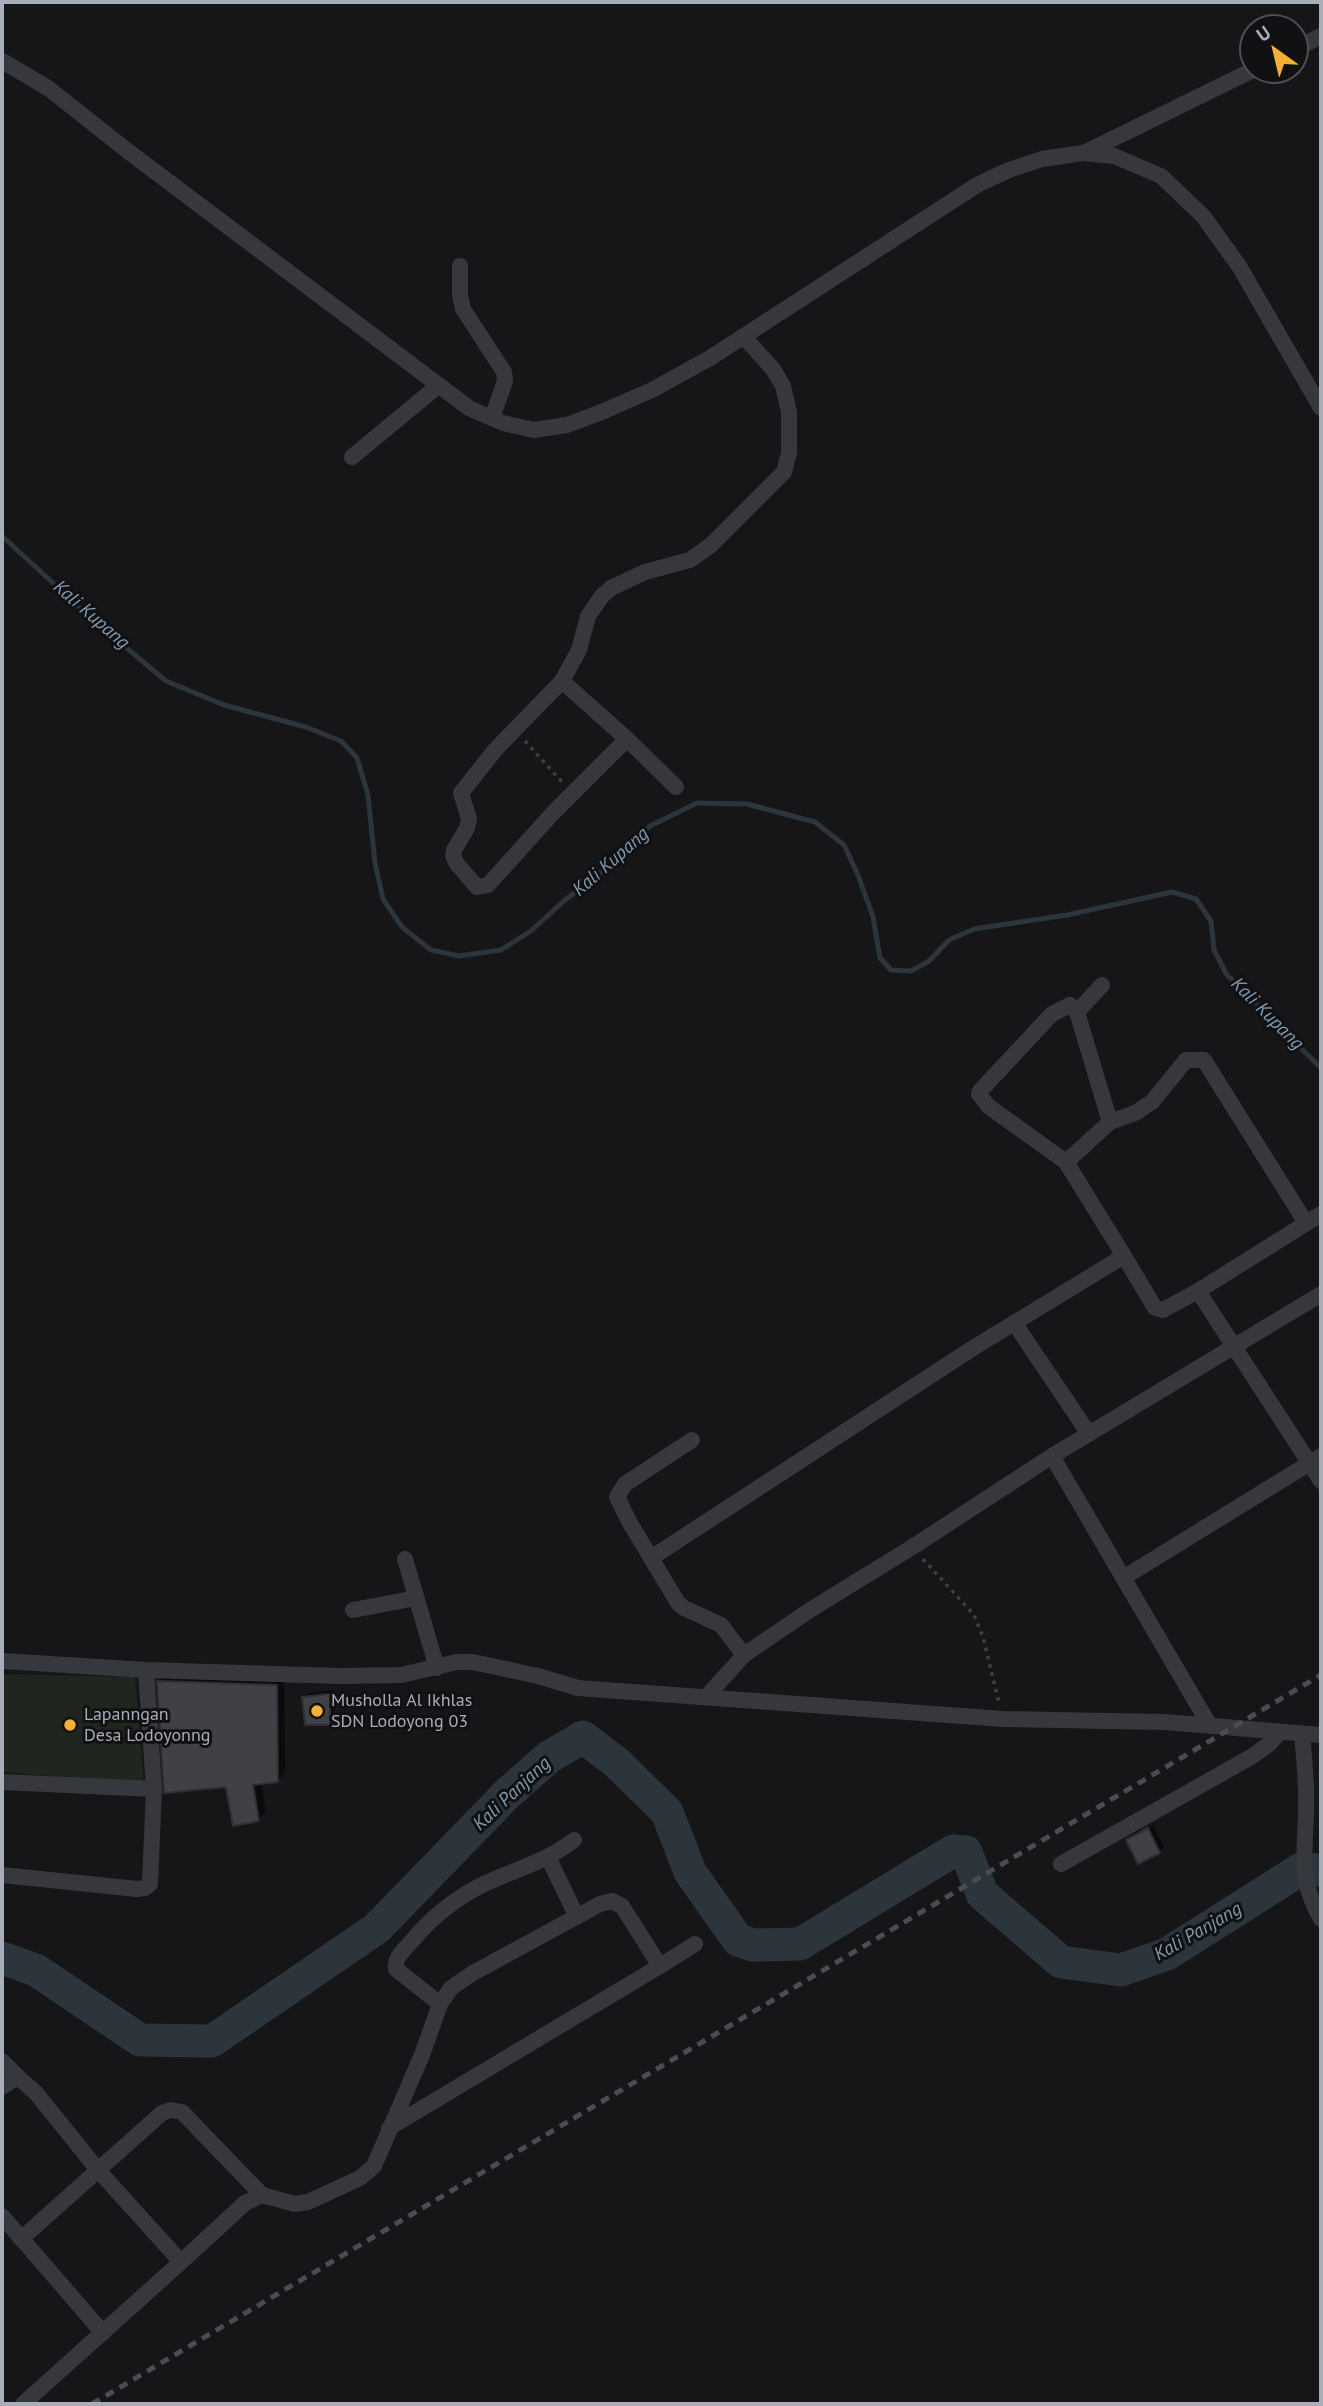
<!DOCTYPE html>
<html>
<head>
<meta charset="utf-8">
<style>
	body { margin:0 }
	#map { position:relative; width:1323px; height:2406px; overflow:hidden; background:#161618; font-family:"PT Sans",sans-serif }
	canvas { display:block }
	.frame { position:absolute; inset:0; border:4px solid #a8adb8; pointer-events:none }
	.north { position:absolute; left:1239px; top:14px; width:70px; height:70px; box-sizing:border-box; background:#111113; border:2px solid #4d4f55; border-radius:50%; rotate:326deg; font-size:19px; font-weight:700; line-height:28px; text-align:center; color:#a8adb8 }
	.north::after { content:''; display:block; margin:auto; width:24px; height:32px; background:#f2b134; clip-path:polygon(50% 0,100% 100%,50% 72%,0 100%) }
</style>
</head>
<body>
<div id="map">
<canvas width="1323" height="2406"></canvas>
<div class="frame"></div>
<div class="north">U</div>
</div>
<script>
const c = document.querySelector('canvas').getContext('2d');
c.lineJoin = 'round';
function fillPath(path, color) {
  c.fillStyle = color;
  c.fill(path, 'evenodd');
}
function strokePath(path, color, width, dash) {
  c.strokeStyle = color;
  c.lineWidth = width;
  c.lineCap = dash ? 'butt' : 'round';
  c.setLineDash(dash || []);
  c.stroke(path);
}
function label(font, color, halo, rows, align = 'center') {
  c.font = font + ' "PT Sans",sans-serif';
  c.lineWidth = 6;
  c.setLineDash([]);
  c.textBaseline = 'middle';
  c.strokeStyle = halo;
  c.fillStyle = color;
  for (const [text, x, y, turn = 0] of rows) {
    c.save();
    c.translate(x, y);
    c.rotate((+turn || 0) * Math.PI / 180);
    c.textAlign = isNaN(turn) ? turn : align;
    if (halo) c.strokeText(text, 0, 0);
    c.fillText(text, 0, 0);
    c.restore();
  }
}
const green = new Path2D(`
	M 2,1674 L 135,1677 L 144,1784 L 2,1772 Z`);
const shadow = new Path2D(`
	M 166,1674 L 284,1678 L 285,1773 L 277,1781 L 261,1782 L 266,1812 L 259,1819 L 159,1682 Z
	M 334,1690 L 334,1718 L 329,1723 L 304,1698 L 309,1693 Z
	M 1153,1825 L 1164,1847 L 1159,1851 L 1128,1840 Z`);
const stream = new Path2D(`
	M 2,536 L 91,618 L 166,681 L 224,705 L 306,727 L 341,741 L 357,758 L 368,795 L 375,863 L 383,899 L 402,927 L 431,950 L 459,956 L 501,950 L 531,931 L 565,900 L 614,862 L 650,826 L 697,803 L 747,804 L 815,822 L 844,845 L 858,875 L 873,917 L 880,958 L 891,970 L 911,971 L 929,961 L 949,940 L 974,929 L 1067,915 L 1172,892 L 1196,899 L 1211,921 L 1214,950 L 1227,975 L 1321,1068`);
const river = new Path2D(`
	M 2,1958 L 36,1970 L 140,2040 L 212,2041 L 377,1928 L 508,1793 L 549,1757 L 583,1737 L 617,1763 L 667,1812 L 690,1872 L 738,1940 L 753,1945 L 800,1944 L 953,1851 L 966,1852 L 982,1894 L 1061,1962 L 1121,1970 L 1167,1954 L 1301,1869 L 1321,1870`);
const building = new Path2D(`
	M 157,1681 L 277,1685 L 278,1782 L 253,1785 L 259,1821 L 233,1826 L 226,1787 L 164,1793 Z
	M 330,1694 L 330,1725 L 305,1725 L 302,1697 Z
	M 1148,1828 L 1160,1853 L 1138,1864 L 1126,1840 Z`);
const path = new Path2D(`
	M 525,741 L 562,782
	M 923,1559 L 974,1615 L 983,1637 L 999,1703`);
const street = new Path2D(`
	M 1295,49 L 1321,36
	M 2,61 L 48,88 L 129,152 L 469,408 L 503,423 L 534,430 L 567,425 L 604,411 L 652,390 L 710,358 L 977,185 L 1009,170 L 1042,159 L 1083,153 L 1114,156 L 1161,176 L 1203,216 L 1239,266 L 1321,408
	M 1086,152 L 1253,70
	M 460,266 L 460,295 L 463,309 L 504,372 L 505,381 L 492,418
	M 352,457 L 439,385
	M 562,681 L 627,739 L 553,813 L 488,885 L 477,887 L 457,864 L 453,856 L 454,850 L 467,828 L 469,819 L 461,793 L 495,750 L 562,681 L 579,650 L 588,616 L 602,596 L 611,588 L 645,572 L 690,560 L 711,545 L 784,472 L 789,453 L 789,412 L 783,386 L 773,369 L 744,337
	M 627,739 L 676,787
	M 1077,1012 L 1102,985
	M 1066,1162 L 988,1106 L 979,1094 L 980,1091 L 1052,1014 L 1070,1005 L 1077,1012 L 1110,1122
	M 1124,1256 L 1066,1162 L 1110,1122 L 1135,1113 L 1152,1102 L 1186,1060 L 1204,1060 L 1306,1223
	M 1198,1291 L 1321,1481
	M 1015,1324 L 1089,1434
	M 692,1440 L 625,1484 L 617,1497 L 630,1523 L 678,1603 L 684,1608 L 721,1625 L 744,1655 L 707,1696
	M 1052,1456 L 1210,1726
	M 651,1558 L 973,1348 L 1124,1256 L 1155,1308 L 1163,1310 L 1198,1291 L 1321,1214
	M 405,1559 L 437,1668
	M 1123,1578 L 1321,1456
	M 353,1610 L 416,1598
	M 744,1655 L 810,1610 L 914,1546 L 1052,1456 L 1321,1294
	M 2,1661 L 146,1670 L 340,1676 L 401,1675 L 457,1662 L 473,1662 L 538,1676 L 578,1688 L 1003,1719 L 1165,1722 L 1321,1735
	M 1302,1734 C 1304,1758 1307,1782 1306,1806 C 1306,1851 1297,1878 1321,1919
	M 2,1782 L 154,1789
	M 548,1857 L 577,1917
	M 1061,1864 L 1251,1757 L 1268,1745 L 1279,1733
	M 2,1875 L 137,1889 L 145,1888 L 150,1884 L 154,1789 L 146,1670
	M 660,1966 L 695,1944
	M 440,2004 L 396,1969 C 394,1958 404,1950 411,1942 C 430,1919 454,1899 482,1885 C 513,1870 546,1862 574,1840
	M 2,2061 L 18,2077
	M 2,2087 L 18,2077 L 36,2093 L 98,2170 L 181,2262 L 23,2404
	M 2,2216 L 103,2333
	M 21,2239 L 162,2113 L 171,2110 L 182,2112 L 262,2195
	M 181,2262 L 245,2203 L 262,2195 L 295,2204 L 308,2202 L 360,2178 L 374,2166 L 422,2055 L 440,2004 L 451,1988 L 473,1973 L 600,1904 L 612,1901 L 622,1906 L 660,1966 L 389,2128`);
const rail = new Path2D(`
	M 92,2404 L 1321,1675`);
const markers = [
	[317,1711,7,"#f2b134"],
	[70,1725,7,"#f2b134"]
];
const poiNames = [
	["Musholla Al Ikhlas",331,1701],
	["SDN Lodoyong 03",331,1722],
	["Lapanngan",84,1715],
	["Desa Lodoyonng",84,1736]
];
const waterNames = [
	["Kali Kupang",91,615,41],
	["Kali Kupang",611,862,-41],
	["Kali Kupang",1267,1014,45],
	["Kali Panjang",512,1794,-43],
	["Kali Panjang",1198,1932,-30]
];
fillPath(green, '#1e261f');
fillPath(shadow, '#0007');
strokePath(stream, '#2c353c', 5);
strokePath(river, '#2c353c', 33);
fillPath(building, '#404145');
strokePath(building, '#303034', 2);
strokePath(path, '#3d3f44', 3.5, [3.5, 5]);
strokePath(street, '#37383d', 16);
strokePath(rail, '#4a4c52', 5, [9, 7]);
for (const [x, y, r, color] of markers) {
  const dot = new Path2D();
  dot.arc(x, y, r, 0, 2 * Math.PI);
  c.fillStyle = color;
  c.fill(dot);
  strokePath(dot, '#111113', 2.5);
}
label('18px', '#a8adb8', '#111113', poiNames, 'left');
label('italic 19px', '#7f9bb3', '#111113', waterNames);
</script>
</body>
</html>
